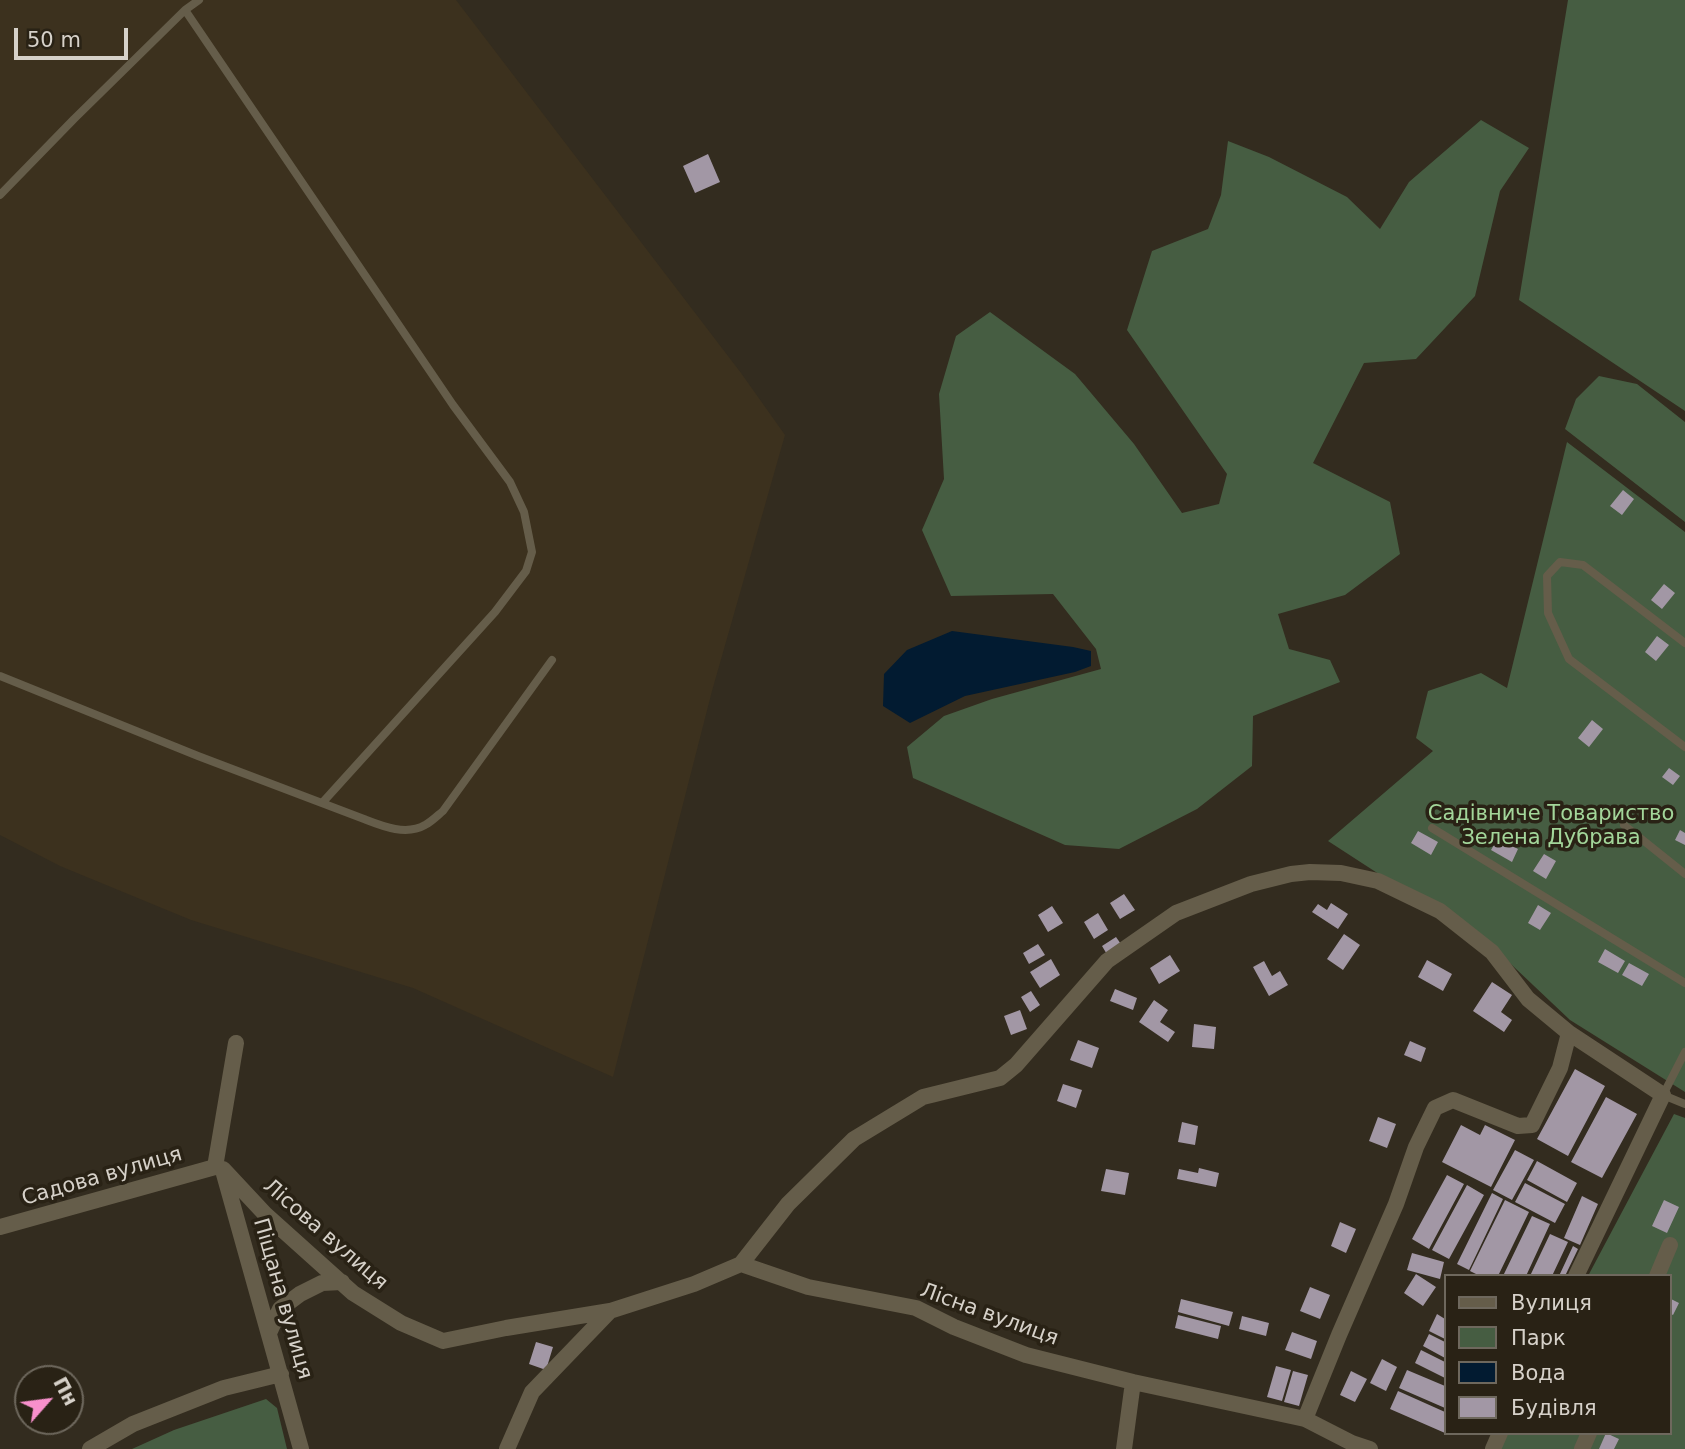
<!DOCTYPE html>
<html>
<head>
<meta charset="utf-8">
<style>
	body { margin:0 }
	#map { position:relative; width:1685px; height:1449px; overflow:hidden; background:#332c1f; font-family:"DejaVu Sans",sans-serif }
	canvas { display:block }
	.legend { position:absolute; left:1444px; top:1274px; width:228px; height:161px; box-sizing:border-box; background:#292215; border:2px solid #6e685d; margin:0; padding:9px 12px; list-style:none; font-size:21px; color:#d6d1c9 }
	.legend li { display:flex; align-items:center; gap:14px; height:35px }
	.legend b { width:35px; border:2px solid #6e685d }
	.north { position:absolute; left:14px; top:1365px; width:70px; height:70px; box-sizing:border-box; background:#292215; border:2px solid #6e685d; border-radius:50%; rotate:62deg; font-size:19px; font-weight:700; line-height:28px; text-align:center; color:#d6d1c9 }
	.north::after { content:''; display:block; margin:auto; width:24px; height:32px; background:#f890cc; clip-path:polygon(50% 0,100% 100%,50% 72%,0 100%) }
	.scale { position:absolute; left:14px; top:28px; width:114px; height:32px; box-sizing:border-box; border:4px solid #d6d1c9; border-top:0; padding-left:9px; font-size:21px; line-height:24px; white-space:nowrap; color:#d6d1c9; -webkit-text-stroke:5px #292215; paint-order:stroke }
</style>
</head>
<body>
<div id="map">
<canvas width="1685" height="1449"></canvas>
<ul class="legend">
<li><b style="height:9px;background:#655d4a"></b>Вулиця</li>
<li><b style="height:19px;background:#465d42"></b>Парк</li>
<li><b style="height:19px;background:#021b31"></b>Вода</li>
<li><b style="height:19px;background:#a297a5"></b>Будівля</li>
</ul>
<div class="north">Пн</div>
<div class="scale">50 m</div>
</div>
<script>
const c = document.querySelector('canvas').getContext('2d');
c.lineJoin = 'round';
function fillPath(path, color) {
  c.fillStyle = color;
  c.fill(path, 'evenodd');
}
function strokePath(path, color, width, dash) {
  c.strokeStyle = color;
  c.lineWidth = width;
  c.lineCap = dash ? 'butt' : 'round';
  c.setLineDash(dash || []);
  c.stroke(path);
}
function label(font, color, halo, rows, align = 'center') {
  c.font = font + ' "DejaVu Sans",sans-serif';
  c.lineWidth = 7;
  c.setLineDash([]);
  c.textBaseline = 'middle';
  c.strokeStyle = halo;
  c.fillStyle = color;
  for (const [text, x, y, turn = 0] of rows) {
    c.save();
    c.translate(x, y);
    c.rotate((+turn || 0) * Math.PI / 180);
    c.textAlign = isNaN(turn) ? turn : align;
    if (halo) c.strokeText(text, 0, 0);
    c.fillText(text, 0, 0);
    c.restore();
  }
}
const built = new Path2D(`
	M 0,0 L 456,0 L 741,373 L 785,435 L 712,691 L 613,1077 L 413,988 L 191,920 L 60,866 L 0,835 Z`);
const green = new Path2D(`
	M 1568,0 L 1685,0 L 1685,411 L 1519,300 Z
	M 1481,120 L 1529,148 L 1500,191 L 1475,296 L 1416,359 L 1364,363 L 1313,463 L 1390,502 L 1400,554 L 1345,595 L 1278,614 L 1289,649 L 1330,660 L 1340,682 L 1253,716 L 1252,766 L 1197,809 L 1119,849 L 1065,845 L 913,778 L 907,747 L 944,716 L 992,699 L 1101,669 L 1096,649 L 1053,594 L 951,596 L 922,530 L 944,479 L 939,394 L 956,336 L 990,312 L 1075,374 L 1134,444 L 1182,513 L 1219,504 L 1227,474 L 1127,330 L 1152,251 L 1208,229 L 1221,195 L 1228,141 L 1269,157 L 1347,197 L 1380,229 L 1409,182 Z
	M 1599,376 L 1637,384 L 1685,422 L 1685,522 L 1565,429 L 1576,399 Z
	M 1567,442 L 1685,532 L 1685,1092 L 1570,1020 L 1496,950 L 1328,841 L 1433,751 L 1416,738 L 1428,691 L 1481,673 L 1507,688 Z
	M 1674,1114 L 1685,1118 L 1685,1449 L 1496,1449 L 1505,1433 L 1669,1433 L 1669,1276 L 1588,1276 Z
	M 266,1399 L 277,1408 L 287,1449 L 132,1449 L 174,1430 Z`);
const water = new Path2D(`
	M 952,631 L 1073,647 L 1091,651 L 1091,666 L 1075,672 L 965,696 L 910,723 L 883,706 L 884,674 L 907,650 Z`);
const building = new Path2D(`
	M 708,154 L 720,182 L 695,193 L 683,166 Z
	M 1623,490 L 1634,499 L 1622,515 L 1610,506 Z
	M 1664,584 L 1675,593 L 1662,609 L 1651,600 Z
	M 1657,636 L 1669,645 L 1656,661 L 1645,652 Z
	M 1592,720 L 1603,729 L 1589,747 L 1578,738 Z
	M 1669,768 L 1680,776 L 1673,785 L 1662,777 Z
	M 1680,830 L 1685,833 L 1685,845 L 1675,840 Z
	M 1418,831 L 1438,842 L 1431,855 L 1411,843 Z
	M 1498,838 L 1518,849 L 1512,862 L 1491,850 Z
	M 1544,854 L 1556,861 L 1546,879 L 1533,871 Z
	M 1124,894 L 1135,910 L 1120,919 L 1110,903 Z
	M 1331,903 L 1348,914 L 1338,929 L 1312,912 L 1318,904 L 1327,910 Z
	M 1538,905 L 1551,913 L 1540,930 L 1528,923 Z
	M 1052,906 L 1063,923 L 1048,932 L 1038,915 Z
	M 1098,913 L 1108,930 L 1094,939 L 1084,922 Z
	M 1344,934 L 1360,945 L 1343,970 L 1327,959 Z
	M 1116,937 L 1123,947 L 1108,956 L 1102,946 Z
	M 1038,944 L 1045,955 L 1029,964 L 1023,953 Z
	M 1605,949 L 1625,961 L 1618,973 L 1598,962 Z
	M 1170,955 L 1180,971 L 1159,984 L 1150,968 Z
	M 1051,959 L 1060,975 L 1040,988 L 1030,972 Z
	M 1427,960 L 1452,974 L 1443,991 L 1418,977 Z
	M 1264,961 L 1272,976 L 1280,971 L 1288,985 L 1269,996 L 1253,967 Z
	M 1629,963 L 1649,974 L 1642,986 L 1622,975 Z
	M 1492,982 L 1512,995 L 1501,1012 L 1512,1020 L 1504,1032 L 1473,1011 Z
	M 1115,989 L 1137,998 L 1133,1010 L 1110,1001 Z
	M 1031,991 L 1040,1005 L 1030,1012 L 1021,997 Z
	M 1154,1000 L 1168,1010 L 1160,1022 L 1175,1032 L 1168,1042 L 1139,1022 Z
	M 1020,1010 L 1027,1029 L 1011,1035 L 1004,1016 Z
	M 1194,1024 L 1216,1027 L 1214,1049 L 1192,1047 Z
	M 1078,1040 L 1099,1048 L 1092,1068 L 1070,1060 Z
	M 1410,1041 L 1426,1048 L 1421,1062 L 1404,1055 Z
	M 1575,1069 L 1605,1086 L 1568,1156 L 1537,1139 Z
	M 1063,1084 L 1082,1090 L 1076,1108 L 1057,1101 Z
	M 1606,1097 L 1637,1114 L 1602,1178 L 1571,1162 Z
	M 1378,1117 L 1396,1124 L 1387,1148 L 1369,1141 Z
	M 1182,1122 L 1198,1126 L 1195,1145 L 1178,1142 Z
	M 1461,1125 L 1480,1135 L 1485,1125 L 1515,1140 L 1491,1187 L 1442,1162 Z
	M 1515,1150 L 1534,1160 L 1512,1200 L 1493,1190 Z
	M 1537,1161 L 1577,1183 L 1567,1202 L 1527,1180 Z
	M 1199,1168 L 1219,1173 L 1216,1187 L 1177,1179 L 1179,1169 L 1198,1173 Z
	M 1106,1169 L 1129,1173 L 1125,1195 L 1101,1191 Z
	M 1447,1175 L 1464,1184 L 1429,1249 L 1412,1239 Z
	M 1525,1183 L 1565,1204 L 1555,1223 L 1515,1202 Z
	M 1467,1185 L 1484,1195 L 1449,1259 L 1432,1250 Z
	M 1492,1193 L 1503,1199 L 1469,1270 L 1457,1264 Z
	M 1582,1196 L 1598,1204 L 1580,1245 L 1564,1238 Z
	M 1505,1200 L 1529,1212 L 1498,1276 L 1480,1276 L 1470,1271 Z
	M 1664,1200 L 1679,1207 L 1667,1233 L 1652,1226 Z
	M 1532,1216 L 1550,1224 L 1526,1276 L 1503,1276 Z
	M 1340,1222 L 1356,1229 L 1346,1253 L 1331,1246 Z
	M 1550,1234 L 1568,1242 L 1552,1276 L 1530,1276 Z
	M 1573,1246 L 1578,1249 L 1565,1276 L 1559,1276 Z
	M 1412,1253 L 1444,1262 L 1440,1279 L 1407,1270 Z
	M 1416,1274 L 1436,1287 L 1423,1306 L 1404,1293 Z
	M 1310,1287 L 1330,1295 L 1320,1319 L 1300,1311 Z
	M 1669,1298 L 1679,1303 L 1673,1315 L 1669,1313 Z
	M 1181,1299 L 1233,1312 L 1229,1326 L 1178,1312 Z
	M 1437,1314 L 1445,1319 L 1445,1339 L 1429,1331 Z
	M 1178,1315 L 1221,1326 L 1218,1339 L 1175,1328 Z
	M 1242,1316 L 1269,1323 L 1266,1336 L 1239,1329 Z
	M 1292,1332 L 1317,1341 L 1311,1359 L 1285,1350 Z
	M 1429,1334 L 1445,1342 L 1445,1358 L 1423,1346 Z
	M 536,1342 L 553,1347 L 546,1370 L 529,1364 Z
	M 1421,1350 L 1445,1362 L 1445,1378 L 1415,1363 Z
	M 1382,1359 L 1397,1367 L 1386,1391 L 1370,1383 Z
	M 1276,1366 L 1291,1370 L 1282,1401 L 1267,1397 Z
	M 1407,1370 L 1445,1386 L 1445,1408 L 1399,1388 Z
	M 1293,1371 L 1308,1375 L 1299,1406 L 1284,1402 Z
	M 1351,1371 L 1367,1379 L 1355,1402 L 1340,1395 Z
	M 1398,1391 L 1445,1412 L 1445,1433 L 1390,1409 Z
	M 1606,1433 L 1619,1439 L 1614,1449 L 1599,1449 Z`);
const lane = new Path2D(`
	M 185,10 L 453,405 L 510,482 L 524,512 L 532,552 L 526,571 L 495,612 L 323,802
	M 0,195 L 74,119 L 185,10 L 199,0
	M 1685,643 L 1583,565 L 1560,562 L 1547,576 L 1548,613 L 1569,659 L 1685,747
	M 0,676 L 198,756 L 364,819 C 382,826 406,836 425,825 C 431,822 437,816 443,811 L 552,660
	M 1624,825 L 1685,874
	M 1432,828 L 1685,983
	M 1685,1052 L 1663,1095 L 1685,1104`);
const street = new Path2D(`
	M 215,1167 L 236,1043
	M 223,1169 L 265,1214 L 353,1293 L 401,1323 L 443,1341 L 506,1328 L 610,1311
	M 224,1174 L 301,1449
	M 0,1227 L 215,1167
	M 741,1264 L 808,1287 L 916,1308 L 954,1327 L 1026,1355 L 1133,1382 L 1305,1419 L 1352,1443 L 1370,1449
	M 1657,1276 L 1670,1245
	M 270,1331 L 280,1309 L 300,1294 L 322,1283 L 342,1282
	M 1305,1419 L 1339,1335 L 1396,1204 L 1416,1147 L 1435,1108 L 1453,1100 L 1518,1126 L 1532,1125 L 1560,1068 L 1569,1033
	M 90,1449 L 133,1424 L 224,1388 L 281,1374
	M 507,1449 L 532,1392 L 610,1311 L 694,1284 L 741,1264 L 788,1204 L 854,1139 L 923,1097 L 1000,1078 L 1016,1065 L 1107,961 L 1176,913 L 1251,884 L 1291,874 L 1310,872 L 1341,873 L 1378,881 L 1440,911 L 1492,952 L 1528,999 L 1569,1033 L 1663,1095 L 1576,1276
	M 1124,1449 L 1133,1382
	M 1493,1449 L 1500,1433
	M 1582,1449 L 1589,1433`);
const parkNames = [
	["Садівниче Товариство",1551,815],
	["Зелена Дубрава",1551,839]
];
const streetNames = [
	["Садова вулиця",102,1177,-16],
	["Лісова вулиця",325,1235,41],
	["Піщана вулиця",282,1299,74],
	["Лісна вулиця",989,1315,20]
];
fillPath(built, '#3c311e');
fillPath(green, '#465d42');
fillPath(water, '#021b31');
fillPath(building, '#a297a5');
strokePath(lane, '#655d4a', 8);
strokePath(street, '#655d4a', 16);
label('21px', '#a3d69a', '#292215', parkNames);
label('21px', '#d6d1c9', '#292215', streetNames);
</script>
</body>
</html>
